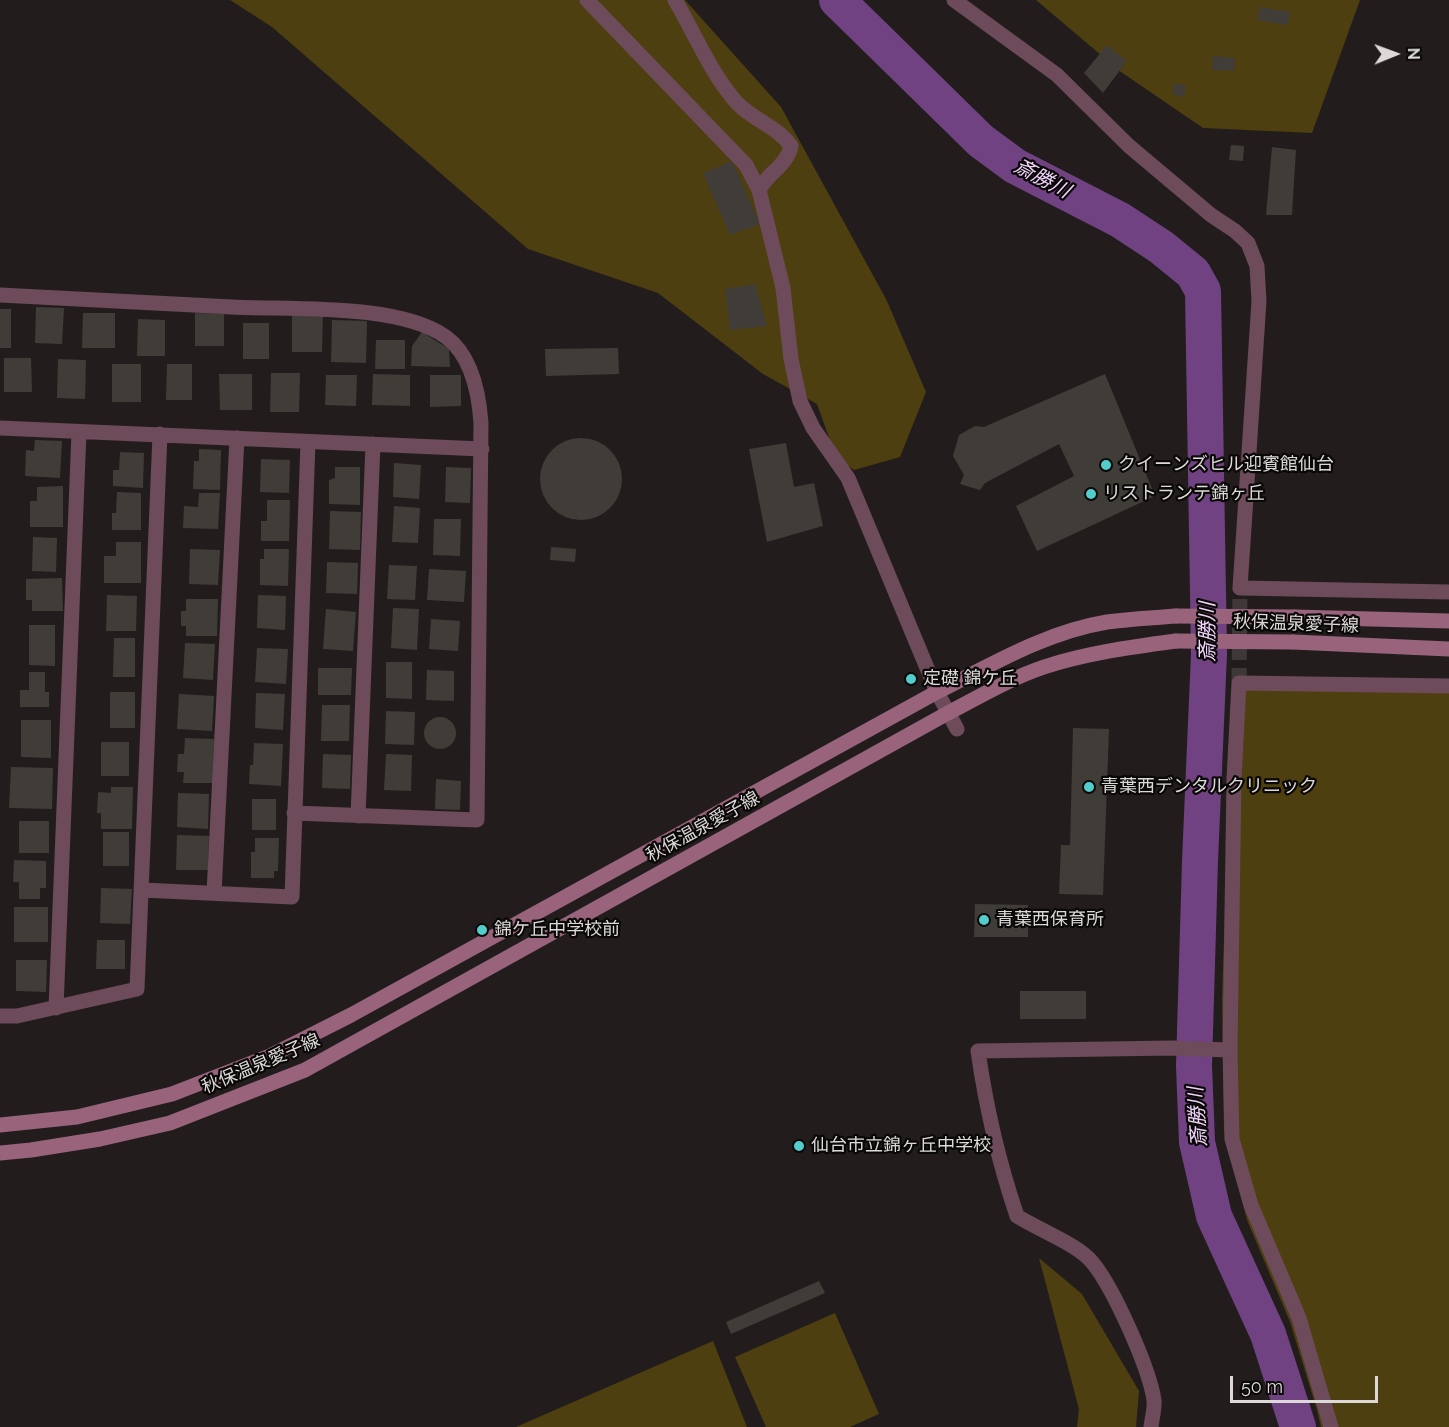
<!DOCTYPE html>
<html>
<head>
<meta charset="utf-8">
<style>
	body { margin:0 }
	#map { position:relative; width:1449px; height:1427px; overflow:hidden; background:#221d1c; font-family:Raleway,sans-serif }
	canvas { display:block }
	.north { position:absolute; left:1365px; top:24px; width:60px; height:60px; -webkit-text-stroke:4px #0a0807; paint-order:stroke; rotate:89deg; font-size:16px; font-weight:700; line-height:24px; text-align:center; color:#dcd9d8 }
	.north::after { content:''; display:block; margin:auto; width:21px; height:27px; background:#dcd9d8; clip-path:polygon(50% 0,100% 100%,50% 72%,0 100%) }
	.scale { position:absolute; left:1230px; top:1376px; width:148px; height:27px; box-sizing:border-box; border:3px solid #dcd9d8; border-top:0; padding-left:8px; font-size:18px; line-height:21px; white-space:nowrap; color:#dcd9d8; -webkit-text-stroke:4px #0a0807; paint-order:stroke }
</style>
</head>
<body>
<div id="map">
<canvas width="1449" height="1427"></canvas>
<div class="north">N</div>
<div class="scale">50 m</div>
</div>
<script>
const c = document.querySelector('canvas').getContext('2d');
c.lineJoin = 'round';
function fillPath(path, color) {
  c.fillStyle = color;
  c.fill(path, 'evenodd');
}
function strokePath(path, color, width, dash) {
  c.strokeStyle = color;
  c.lineWidth = width;
  c.lineCap = dash ? 'butt' : 'round';
  c.setLineDash(dash || []);
  c.stroke(path);
}
function label(font, color, halo, rows, align = 'center') {
  c.font = font + ' Raleway,"Noto Sans JP",sans-serif';
  c.lineWidth = 4.5;
  c.setLineDash([]);
  c.textBaseline = 'middle';
  c.strokeStyle = halo;
  c.fillStyle = color;
  for (const [text, x, y, turn = 0] of rows) {
    c.save();
    c.translate(x, y);
    c.rotate((+turn || 0) * Math.PI / 180);
    c.textAlign = isNaN(turn) ? turn : align;
    if (halo) c.strokeText(text, 0, 0);
    c.fillText(text, 0, 0);
    c.restore();
  }
}
const green = new Path2D(`
	M 230,0 L 685,0 L 781,107 L 886,299 L 926,392 L 900,457 L 854,470 L 836,457 L 817,404 L 763,374 L 658,293 L 528,249 L 272,27 Z
	M 1036,0 L 1360,0 L 1312,133 L 1203,128 L 1121,72 Z
	M 1239,683 L 1449,686 L 1449,1427 L 1321,1427 L 1317,1410 L 1290,1322 L 1247,1220 L 1224,1132 L 1222,999 L 1231,723 Z
	M 1039,1258 L 1082,1294 L 1139,1391 L 1136,1427 L 1077,1427 L 1079,1409 Z
	M 835,1313 L 879,1414 L 850,1427 L 766,1427 L 735,1357 Z
	M 713,1341 L 747,1427 L 516,1427 Z`);
const river = new Path2D(`
	M 837,0 L 981,141 L 1015,166 L 1120,220 L 1161,247 L 1193,273 L 1203,291 L 1209,654 L 1200,861 L 1194,1066 L 1197,1142 L 1214,1216 L 1268,1334 L 1298,1427`);
const building = new Path2D(`
	M 1260,7 L 1290,12 L 1288,25 L 1257,20 Z
	M 1107,45 L 1127,61 L 1103,93 L 1084,73 Z
	M 1213,56 L 1235,58 L 1234,71 L 1212,70 Z
	M 1175,83 L 1186,86 L 1184,97 L 1172,94 Z
	M 1231,145 L 1244,146 L 1243,161 L 1229,160 Z
	M 1272,147 L 1296,150 L 1292,215 L 1266,215 Z
	M 732,161 L 760,224 L 730,235 L 703,173 Z
	M 755,284 L 767,326 L 730,330 L 725,289 Z
	M 36,307 L 64,308 L 62,344 L 35,343 Z
	M 0,309 L 11,309 L 11,348 L 0,348 Z
	M 83,313 L 115,313 L 115,348 L 82,348 Z
	M 195,313 L 224,314 L 224,346 L 195,346 Z
	M 292,314 L 323,315 L 322,352 L 292,352 Z
	M 138,319 L 165,320 L 165,356 L 137,356 Z
	M 332,320 L 367,321 L 366,363 L 331,362 Z
	M 243,323 L 269,323 L 269,359 L 243,359 Z
	M 422,332 L 449,349 L 450,367 L 411,366 L 412,346 Z
	M 376,340 L 405,340 L 405,369 L 375,369 Z
	M 618,348 L 619,374 L 546,376 L 545,349 Z
	M 4,358 L 31,358 L 32,392 L 4,392 Z
	M 58,359 L 86,360 L 85,399 L 57,398 Z
	M 112,364 L 141,364 L 141,402 L 112,402 Z
	M 167,364 L 192,364 L 192,400 L 166,400 Z
	M 271,373 L 300,373 L 299,412 L 270,412 Z
	M 219,374 L 252,374 L 252,410 L 220,410 Z
	M 373,374 L 410,375 L 410,406 L 372,405 Z
	M 1105,374 L 1155,496 L 1037,551 L 1016,506 L 1074,476 L 1059,444 L 985,483 L 980,490 L 960,484 L 964,475 L 953,456 L 959,435 L 975,426 L 984,427 Z
	M 326,375 L 357,375 L 356,406 L 325,405 Z
	M 430,375 L 461,375 L 461,406 L 430,407 Z
	M540 479a41 41 0 1 1 82 0a41 41 0 1 1-82 0Z
	M 35,440 L 62,441 L 60,478 L 25,476 L 26,450 L 34,451 Z
	M 786,443 L 794,487 L 814,483 L 823,526 L 767,542 L 749,449 Z
	M 199,449 L 221,450 L 220,490 L 193,489 L 194,461 L 199,461 Z
	M 120,452 L 144,453 L 143,488 L 113,486 L 113,470 L 119,470 Z
	M 261,459 L 290,460 L 289,493 L 260,492 Z
	M 394,463 L 421,465 L 419,499 L 393,497 Z
	M 335,467 L 360,467 L 360,505 L 329,504 L 329,480 L 335,478 Z
	M 446,467 L 471,468 L 470,503 L 445,502 Z
	M 63,486 L 63,527 L 30,527 L 30,501 L 37,501 L 37,487 Z
	M 117,492 L 141,493 L 141,530 L 112,530 L 112,513 L 116,513 Z
	M 199,493 L 220,493 L 218,529 L 183,528 L 184,506 L 198,507 Z
	M 267,500 L 290,500 L 289,541 L 261,541 L 261,521 L 267,521 Z
	M 394,506 L 420,508 L 418,543 L 392,542 Z
	M 330,511 L 361,512 L 360,550 L 329,549 Z
	M 434,519 L 461,519 L 460,556 L 433,555 Z
	M 33,537 L 57,538 L 56,572 L 32,571 Z
	M 116,542 L 141,542 L 141,583 L 104,583 L 104,556 L 116,556 Z
	M 551,547 L 576,549 L 575,562 L 550,560 Z
	M 190,549 L 220,550 L 218,585 L 189,584 Z
	M 264,549 L 289,549 L 288,586 L 260,585 L 260,559 L 264,559 Z
	M 327,562 L 358,563 L 357,594 L 326,593 Z
	M 389,565 L 417,566 L 415,600 L 387,599 Z
	M 429,569 L 466,571 L 464,602 L 427,600 Z
	M 62,578 L 63,611 L 32,611 L 32,600 L 26,600 L 26,579 Z
	M 107,595 L 137,596 L 136,631 L 106,631 Z
	M 258,595 L 286,596 L 285,630 L 257,628 Z
	M 186,599 L 218,599 L 217,636 L 186,636 L 186,626 L 181,626 L 181,611 L 186,611 Z
	M 393,608 L 419,609 L 417,650 L 391,648 Z
	M 326,609 L 356,612 L 353,651 L 323,649 Z
	M 431,619 L 460,621 L 458,651 L 429,649 Z
	M 29,625 L 55,625 L 55,666 L 29,665 Z
	M 114,638 L 135,638 L 135,677 L 113,677 Z
	M 185,643 L 215,644 L 213,680 L 183,678 Z
	M 257,648 L 288,649 L 286,684 L 255,682 Z
	M 386,662 L 412,662 L 412,699 L 386,698 Z
	M 318,668 L 352,668 L 351,695 L 318,695 Z
	M 427,670 L 454,671 L 454,701 L 426,700 Z
	M 29,672 L 45,672 L 45,692 L 49,692 L 49,707 L 20,707 L 20,690 L 29,690 Z
	M 110,692 L 135,692 L 135,728 L 110,728 Z
	M 256,693 L 285,694 L 283,730 L 255,728 Z
	M 179,694 L 214,696 L 212,731 L 177,729 Z
	M 322,705 L 350,705 L 349,741 L 321,741 Z
	M 386,711 L 415,712 L 414,745 L 385,744 Z
	M424 733a16 16 0 1 1 32 0a16 16 0 1 1-32 0Z
	M 21,720 L 51,720 L 51,758 L 21,757 Z
	M 1073,728 L 1109,729 L 1103,895 L 1059,894 L 1061,845 L 1070,845 Z
	M 185,738 L 214,739 L 213,783 L 183,783 L 184,772 L 177,772 L 178,754 L 184,754 Z
	M 101,742 L 129,742 L 129,776 L 101,776 Z
	M 254,743 L 283,744 L 281,786 L 249,784 L 250,765 L 253,765 Z
	M 323,754 L 351,755 L 350,789 L 322,788 Z
	M 386,754 L 412,755 L 411,791 L 384,790 Z
	M 11,767 L 53,768 L 52,809 L 9,808 Z
	M 436,779 L 461,781 L 460,810 L 435,809 Z
	M 111,787 L 133,787 L 132,829 L 101,829 L 101,813 L 97,813 L 98,792 L 111,793 Z
	M 178,793 L 209,794 L 208,829 L 177,827 Z
	M 252,799 L 276,799 L 276,830 L 252,830 Z
	M 19,821 L 49,821 L 49,853 L 19,853 Z
	M 103,832 L 129,832 L 129,866 L 103,866 Z
	M 177,835 L 209,836 L 208,870 L 176,870 Z
	M 255,838 L 279,838 L 278,871 L 274,871 L 274,878 L 251,878 L 251,852 L 255,852 Z
	M 14,860 L 46,861 L 46,888 L 40,888 L 40,899 L 19,899 L 19,882 L 13,882 Z
	M 101,888 L 132,889 L 130,924 L 100,923 Z
	M 975,904 L 1028,905 L 1028,937 L 974,937 Z
	M 14,907 L 48,907 L 48,942 L 14,942 Z
	M 97,940 L 125,940 L 125,969 L 96,969 Z
	M 16,960 L 47,960 L 46,992 L 16,991 Z
	M 1020,991 L 1086,991 L 1086,1019 L 1020,1019 Z
	M 819,1281 L 825,1293 L 731,1334 L 726,1322 Z`);
const minorTunnel = new Path2D(`
	M 1239,683 L 1240,588`);
const minor = new Path2D(`
	M 587,0 L 746,165 L 759,190
	M 675,0 C 695,34 711,74 737,103 C 753,120 778,127 791,146 C 787,166 767,173 759,190 L 783,288 L 791,359 L 800,401 L 813,428 L 848,478 L 937,692 L 957,729
	M 954,0 L 1057,75 L 1129,146 L 1211,215 L 1235,231 L 1248,243 L 1257,266 L 1259,301 L 1240,588 L 1449,592
	M 0,295 C 77,299 155,303 232,307 C 290,310 399,303 446,337 C 472,356 479,394 481,423 L 477,820 L 294,813
	M 0,428 L 482,449
	M 358,816 L 373,444
	M 142,890 L 292,897 L 308,442
	M 214,893 L 237,438
	M 56,1008 L 79,432
	M 0,1016 L 17,1016 L 137,989 L 160,434
	M 1151,1427 C 1152,1418 1155,1408 1154,1400 C 1149,1367 1113,1287 1092,1262 C 1077,1244 1037,1229 1017,1216 C 999,1163 986,1107 978,1051 L 1172,1048 L 1230,1050
	M 1331,1427 L 1299,1318 L 1251,1205 L 1232,1139 L 1230,1050 L 1234,779 L 1239,683 L 1449,686`);
const secondary = new Path2D(`
	M 1294,617 L 1449,621
	M 1293,642 L 1449,649
	M 0,1125 L 77,1117 L 172,1094 L 270,1056 L 351,1015 L 937,692 C 991,665 1046,632 1107,622 C 1130,619 1153,618 1176,616
	M 0,1153 L 31,1150 L 100,1139 L 170,1123 L 305,1070 L 948,713 C 979,697 1011,678 1044,667 C 1087,653 1132,647 1176,641`);
const secondaryBridge = new Path2D(`
	M 1176,616 L 1294,617
	M 1176,641 L 1293,642`);
const markers = [
	[1106,465,6,"#53cdcb"],
	[1091,494,6,"#53cdcb"],
	[911,679,6,"#53cdcb"],
	[1089,787,6,"#53cdcb"],
	[984,920,6,"#53cdcb"],
	[482,930,6,"#53cdcb"],
	[799,1146,6,"#53cdcb"]
];
const poiNames = [
	["クイーンズヒル迎賓館仙台",1118,465],
	["リストランテ錦ヶ丘",1103,494],
	["定礎 錦ケ丘",923,679],
	["青葉西デンタルクリニック",1101,787],
	["青葉西保育所",996,920],
	["錦ケ丘中学校前",494,930],
	["仙台市立錦ヶ丘中学校",811,1146]
];
const streetNames = [
	["秋保温泉愛子線",1296,624,2],
	["秋保温泉愛子線",703,827,-29],
	["秋保温泉愛子線",261,1064,-23]
];
const waterNames = [
	["斎勝川",1042,179,28],
	["斎勝川",1208,632,-90],
	["斎勝川",1198,1117,-94]
];
fillPath(green, '#4d3f0f');
strokePath(river, '#714282', 36);
fillPath(building, '#403c38');
strokePath(minorTunnel, '#3e3938', 15, [15, 8]);
strokePath(minor, '#6d4b5a', 15);
strokePath(secondary, '#99637c', 15);
strokePath(secondaryBridge, '#99637c', 15);
for (const [x, y, r, color] of markers) {
  const dot = new Path2D();
  dot.arc(x, y, r, 0, 2 * Math.PI);
  c.fillStyle = color;
  c.fill(dot);
  strokePath(dot, '#0a0807', 2);
}
label('18px', '#dcd9d8', '#0a0807', poiNames, 'left');
label('18px', '#dcd9d8', '#0a0807', streetNames);
label('italic 20px', '#efd4f9', '#0a0807', waterNames);
</script>
</body>
</html>
